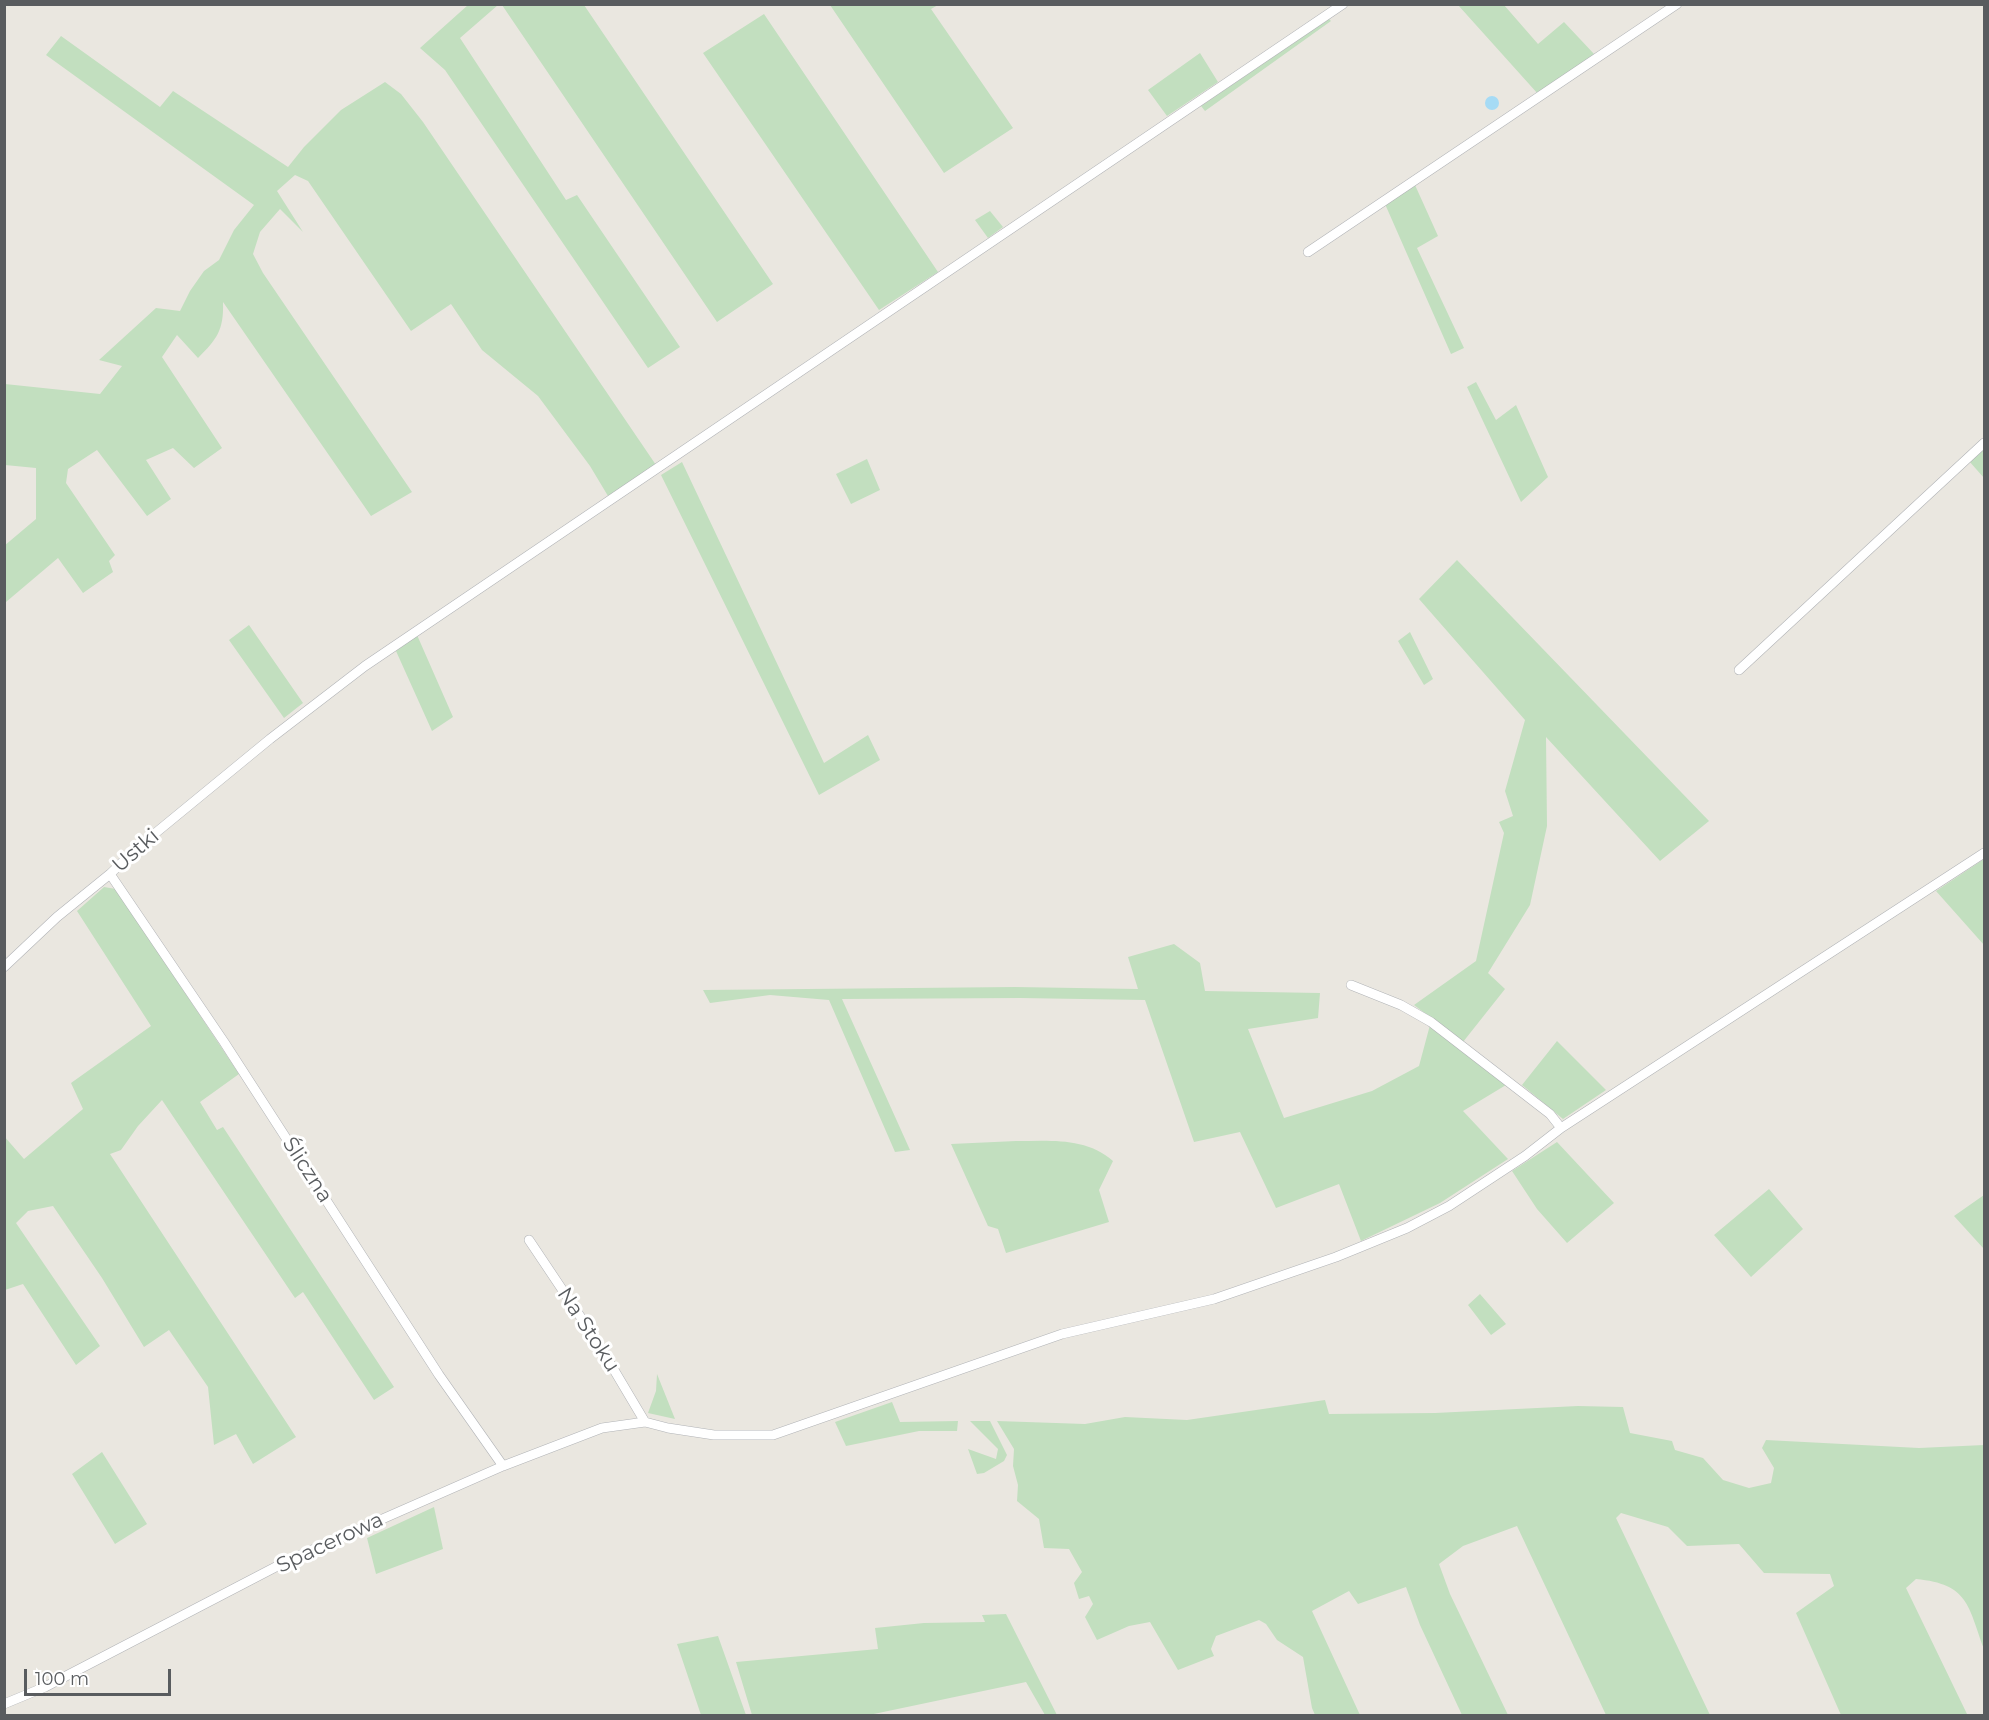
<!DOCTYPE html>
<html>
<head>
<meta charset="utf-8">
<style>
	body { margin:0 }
	#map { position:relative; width:1989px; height:1720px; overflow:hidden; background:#eae7e0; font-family:Montserrat,sans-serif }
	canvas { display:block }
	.frame { position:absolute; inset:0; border:6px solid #595c5f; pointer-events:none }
	.scale { position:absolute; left:24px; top:1669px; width:147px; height:27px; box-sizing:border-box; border:3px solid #595c5f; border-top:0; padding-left:8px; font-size:18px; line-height:21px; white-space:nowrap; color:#595c5f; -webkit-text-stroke:4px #fff; paint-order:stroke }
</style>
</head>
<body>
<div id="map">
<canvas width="1989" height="1720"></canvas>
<div class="frame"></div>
<div class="scale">100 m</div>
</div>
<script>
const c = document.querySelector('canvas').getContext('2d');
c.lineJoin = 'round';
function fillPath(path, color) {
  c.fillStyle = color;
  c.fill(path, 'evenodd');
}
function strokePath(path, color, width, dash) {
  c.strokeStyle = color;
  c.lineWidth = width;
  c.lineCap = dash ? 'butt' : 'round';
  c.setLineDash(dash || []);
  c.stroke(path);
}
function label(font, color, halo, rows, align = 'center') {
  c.font = font + ' Montserrat,sans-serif';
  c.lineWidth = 6;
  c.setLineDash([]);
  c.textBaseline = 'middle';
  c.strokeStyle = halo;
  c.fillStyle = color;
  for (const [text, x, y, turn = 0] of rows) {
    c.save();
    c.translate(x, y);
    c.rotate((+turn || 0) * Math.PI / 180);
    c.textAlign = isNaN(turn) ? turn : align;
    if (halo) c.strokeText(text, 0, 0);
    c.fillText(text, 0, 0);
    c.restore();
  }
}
const green = new Path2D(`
	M 468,5 L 498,5 L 460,38 L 566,200 L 577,195 L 680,347 L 648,368 L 445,70 L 420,48 Z
	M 502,5 L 584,5 L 773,284 L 717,322 Z
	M 830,5 L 938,5 L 931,9 L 1013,128 L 944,173 Z
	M 1458,5 L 1504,5 L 1538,44 L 1564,22 L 1595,55 L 1538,94 Z
	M 764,14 L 938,272 L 879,310 L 703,53 Z
	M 1329,19 L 1331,21 L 1205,111 L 1201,106 Z
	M 61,36 L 160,107 L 173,91 L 288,167 L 304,147 L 341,110 L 385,82 L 401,94 L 423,122 L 656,465 L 608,496 L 590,466 L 538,396 L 482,350 L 451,304 L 411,331 L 308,181 L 295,175 L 277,191 L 303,232 L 280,209 L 260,232 L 253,254 L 263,273 L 412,492 L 371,516 L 223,302 C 224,330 217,339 198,358 L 177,335 L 162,357 L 222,448 L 194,468 L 173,448 L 146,460 L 171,499 L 147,516 L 97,450 L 68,469 L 66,483 L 115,555 L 109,561 L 113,572 L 83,593 L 58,558 L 6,602 L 4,546 L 36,519 L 36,468 L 5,465 L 5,384 L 100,394 L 122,366 L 99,360 L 156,308 L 180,311 L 190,291 L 204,271 L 219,260 L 234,230 L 254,205 L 46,55 Z
	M 1200,53 L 1218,82 L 1167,116 L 1148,90 Z
	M 1415,185 L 1438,236 L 1417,248 L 1464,348 L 1451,354 L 1385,204 Z
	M 990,211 L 1003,227 L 988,238 L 975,220 Z
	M 1476,382 L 1496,420 L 1516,405 L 1548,477 L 1521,502 L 1467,387 Z
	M 1984,446 L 1984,478 L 1969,461 Z
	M 867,459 L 880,490 L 851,504 L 836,474 Z
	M 682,462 L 824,763 L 868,735 L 880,760 L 819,795 L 661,475 Z
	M 1457,560 L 1709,821 L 1660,861 L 1546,737 L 1547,826 L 1530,905 L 1488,973 L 1505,989 L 1463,1042 L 1414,1005 L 1476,961 L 1504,833 L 1499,822 L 1513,816 L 1505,791 L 1525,720 L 1419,599 Z
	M 249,625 L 303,703 L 284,718 L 229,640 Z
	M 1410,632 L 1433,679 L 1424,685 L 1398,641 Z
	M 417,635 L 453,717 L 432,731 L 396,651 Z
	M 1984,859 L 1984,945 L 1936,891 Z
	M 104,887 L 116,889 L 239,1074 L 200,1102 L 217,1130 L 223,1127 L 394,1387 L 374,1400 L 303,1292 L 295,1298 L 162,1100 L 138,1126 L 121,1150 L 110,1154 L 296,1437 L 253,1464 L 236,1434 L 214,1445 L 208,1387 L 169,1330 L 144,1347 L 102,1278 L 53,1206 L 28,1211 L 16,1223 L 100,1346 L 76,1365 L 23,1284 L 5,1290 L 4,1136 L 24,1159 L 83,1109 L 71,1083 L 151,1026 L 77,911 Z
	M 1174,944 L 1200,963 L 1205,991 L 1320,993 L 1318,1018 L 1248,1029 L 1284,1118 L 1372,1091 L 1419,1066 L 1430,1025 L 1506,1085 L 1463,1111 L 1508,1159 L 1440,1203 L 1361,1241 L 1339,1184 L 1276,1208 L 1240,1132 L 1194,1142 L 1145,1000 L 1020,998 L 842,999 L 910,1150 L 895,1152 L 829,1000 L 770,995 L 710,1003 L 703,990 L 1015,987 L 1138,989 L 1128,957 Z
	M 1557,1041 L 1606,1090 L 1563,1119 L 1522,1085 Z
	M 1016,1141 C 1050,1141 1086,1137 1113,1161 L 1099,1190 L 1109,1222 L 1006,1253 L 998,1229 L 988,1226 L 951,1144 Z
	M 1557,1142 L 1614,1203 L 1567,1243 L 1537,1209 L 1512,1171 Z
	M 1769,1189 L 1803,1229 L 1751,1277 L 1714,1235 Z
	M 1984,1195 L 1984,1249 L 1954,1216 Z
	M 1480,1294 L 1506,1324 L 1491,1335 L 1468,1305 Z
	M 657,1374 L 675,1419 L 648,1413 L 656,1391 Z
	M 1325,1400 L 1329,1414 L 1435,1413 L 1578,1406 L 1623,1407 L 1630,1433 L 1672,1441 L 1675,1450 L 1703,1458 L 1723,1480 L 1749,1488 L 1771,1483 L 1774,1468 L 1762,1448 L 1766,1440 L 1919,1448 L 1984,1445 L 1984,1649 C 1968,1606 1969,1584 1916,1579 L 1906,1588 L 1967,1714 L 1964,1716 L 1841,1715 L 1796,1613 L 1834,1586 L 1830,1574 L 1764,1573 L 1739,1544 L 1687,1546 L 1668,1527 L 1621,1513 L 1616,1518 L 1710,1715 L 1606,1715 L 1517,1526 L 1463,1546 L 1439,1564 L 1450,1594 L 1508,1715 L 1462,1715 L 1420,1625 L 1406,1587 L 1358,1604 L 1349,1591 L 1312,1611 L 1360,1715 L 1315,1715 L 1312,1708 L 1303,1657 L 1277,1640 L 1266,1624 L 1259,1620 L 1216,1636 L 1211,1649 L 1214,1656 L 1178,1670 L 1150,1622 L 1129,1626 L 1097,1640 L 1085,1617 L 1093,1604 L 1089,1596 L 1079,1599 L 1074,1583 L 1082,1572 L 1069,1549 L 1044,1548 L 1039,1519 L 1017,1501 L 1018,1485 L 1013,1466 L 1014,1449 L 997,1421 L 1085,1424 L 1125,1417 L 1187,1420 Z
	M 892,1402 L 900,1422 L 958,1421 L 957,1431 L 919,1431 L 846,1446 L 835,1422 Z
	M 970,1421 L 990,1421 L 1007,1455 L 1004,1461 L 984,1473 L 977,1474 L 968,1449 L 996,1459 L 998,1449 Z
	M 102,1452 L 147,1524 L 115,1544 L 72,1474 Z
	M 434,1507 L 443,1549 L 376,1574 L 367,1538 Z
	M 1006,1614 L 1057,1715 L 1045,1715 L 1026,1682 L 869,1715 L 752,1715 L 736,1662 L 878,1649 L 875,1628 L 924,1623 L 985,1622 L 982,1615 Z
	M 718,1636 L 746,1715 L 701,1715 L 677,1644 Z`);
const water = new Path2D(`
	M1485 103a7 7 0 1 1 14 0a7 7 0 1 1-14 0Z`);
const street = new Path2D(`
	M 1308,252 L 1677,4
	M 1739,670 L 1984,443
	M 110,874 L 224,1042 L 439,1375 L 503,1466
	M 4,967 L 57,917 L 110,874 L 136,849 L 270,739 L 365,666 L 1343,4
	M 1351,985 L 1401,1005 L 1431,1022 L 1550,1114 L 1561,1128
	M 529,1240 L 598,1343 L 645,1422
	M 4,1704 L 45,1687 L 289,1560 L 503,1466 L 602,1428 L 645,1422 L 668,1428 L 714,1435 L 773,1435 L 1062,1334 L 1214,1299 L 1336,1257 L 1407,1228 L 1449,1206 L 1525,1156 L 1561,1128 L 1984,853`);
const streetNames = [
	["Ustki",136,851,-41],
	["Śliczna",307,1170,57],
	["Na Stoku",588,1330,57],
	["Spacerowa",330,1543,-25]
];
fillPath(green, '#c2dfbf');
fillPath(water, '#a6dbf5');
strokePath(street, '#b1b3b6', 10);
strokePath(street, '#fff', 9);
label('21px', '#595c5f', '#fff', streetNames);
</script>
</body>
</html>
